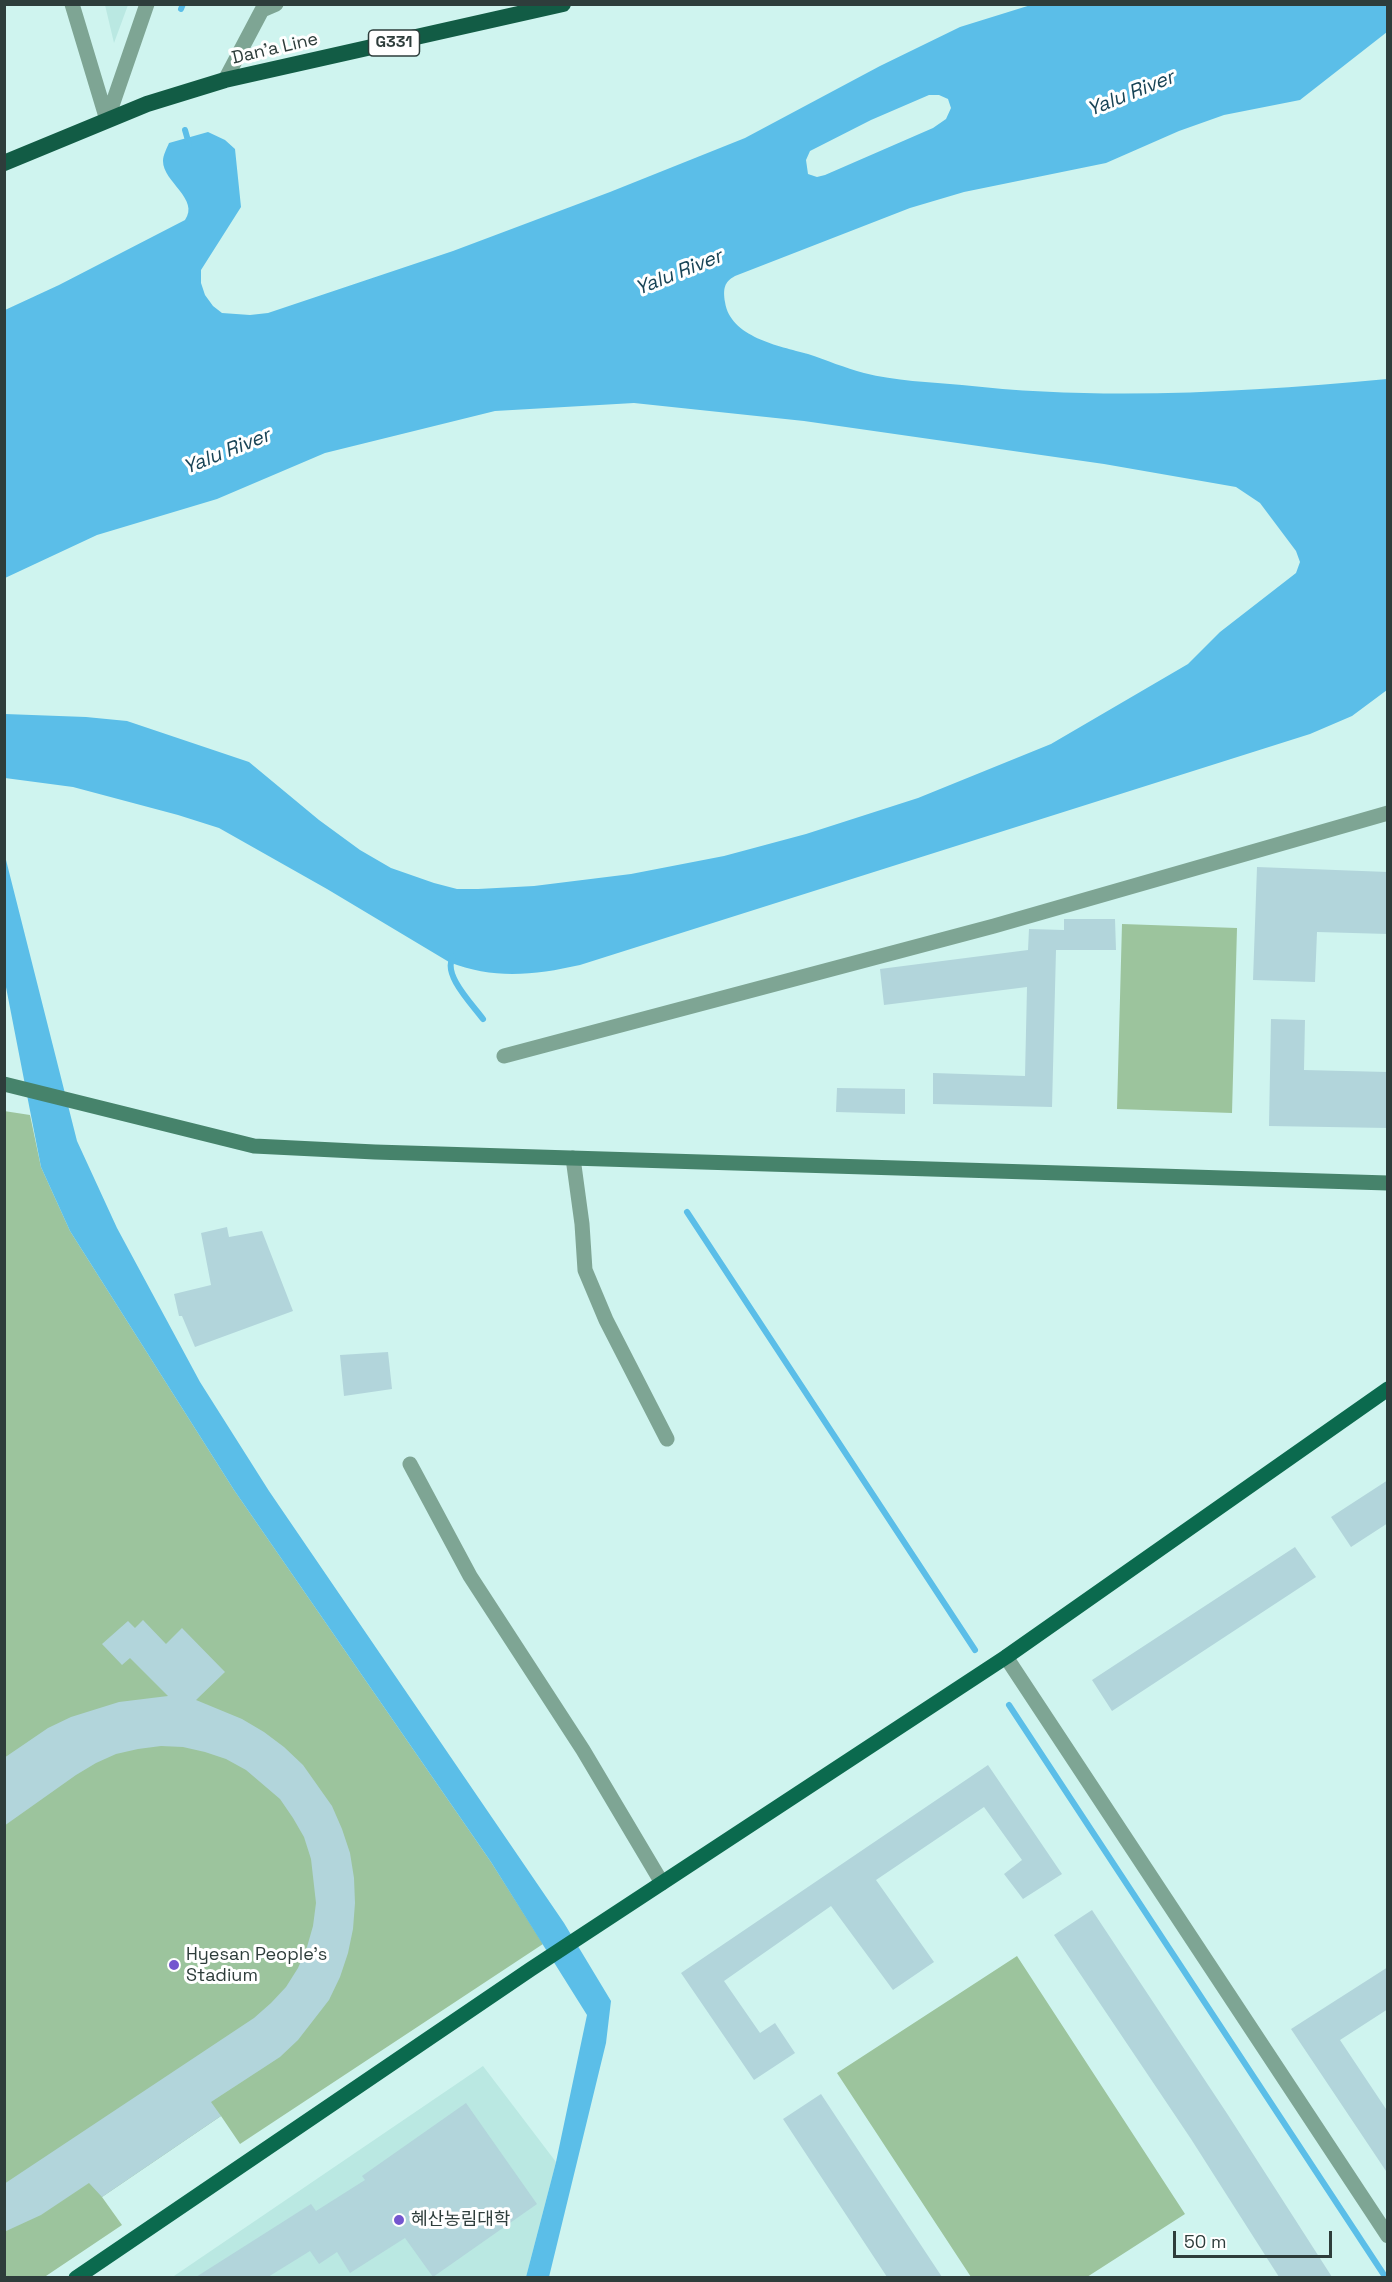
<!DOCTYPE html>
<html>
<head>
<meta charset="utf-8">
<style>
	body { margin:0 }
	#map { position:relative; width:1392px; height:2282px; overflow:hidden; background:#cff4ef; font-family:"Space Grotesk",sans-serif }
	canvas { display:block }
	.frame { position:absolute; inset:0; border:6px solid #2e3d3b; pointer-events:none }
	.scale { position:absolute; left:1173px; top:2231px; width:159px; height:27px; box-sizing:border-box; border:3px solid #2e3d3b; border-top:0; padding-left:8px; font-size:18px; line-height:21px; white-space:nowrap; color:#2e3d3b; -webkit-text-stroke:4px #fff; paint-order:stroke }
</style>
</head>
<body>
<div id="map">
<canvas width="1392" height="2282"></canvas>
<div class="frame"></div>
<div class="scale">50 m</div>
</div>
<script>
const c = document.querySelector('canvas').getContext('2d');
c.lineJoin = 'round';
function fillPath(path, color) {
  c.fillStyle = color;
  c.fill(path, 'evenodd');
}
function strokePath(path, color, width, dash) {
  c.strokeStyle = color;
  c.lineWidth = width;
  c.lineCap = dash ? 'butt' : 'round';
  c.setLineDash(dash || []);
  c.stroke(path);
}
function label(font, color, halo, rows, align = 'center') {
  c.font = font + ' "Space Grotesk","Noto Sans KR",sans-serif';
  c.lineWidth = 6;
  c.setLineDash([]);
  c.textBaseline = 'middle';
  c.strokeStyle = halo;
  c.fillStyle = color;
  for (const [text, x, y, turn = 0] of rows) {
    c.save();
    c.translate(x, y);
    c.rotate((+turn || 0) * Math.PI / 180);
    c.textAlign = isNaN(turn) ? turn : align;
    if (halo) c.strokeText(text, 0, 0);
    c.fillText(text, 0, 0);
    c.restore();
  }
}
const built = new Path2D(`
	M 105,5 L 128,5 L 114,43 Z
	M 483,2066 L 556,2162 L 526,2277 L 171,2278 Z`);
const green = new Path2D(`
	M 1122,924 L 1237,928 L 1232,1113 L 1117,1109 Z
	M 4,1111 L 30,1115 L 41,1167 L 70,1231 L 234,1490 L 491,1862 L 543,1944 L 240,2144 L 221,2116 L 102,2197 L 122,2225 L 43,2278 L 4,2277 Z
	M 1017,1956 L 1185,2214 L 1087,2277 L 971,2277 L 837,2073 Z`);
const water = new Path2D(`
	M 1034,4 L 1387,5 L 1387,32 L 1300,100 L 1224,115 L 1179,131 L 1106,163 L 964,192 L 910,208 L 735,276 C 724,282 723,289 725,302 C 730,337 779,346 808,354 C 826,360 845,368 864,373 C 895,381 930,382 962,385 C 1104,401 1246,392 1387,379 L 1387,690 L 1352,716 L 1310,734 L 580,965 C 535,975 494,980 449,962 L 327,889 L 219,828 L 178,815 L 73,787 L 5,778 L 5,714 L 86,717 L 127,721 L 249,762 L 319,820 L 360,850 L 391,868 L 434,883 L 457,889 L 478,889 L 534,886 L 631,874 L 724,856 L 806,834 L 918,798 L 1051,744 L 1188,664 L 1220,632 L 1296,573 L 1300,562 L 1296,551 L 1260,503 L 1236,487 L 1104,464 L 804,421 L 634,403 L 495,411 L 325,453 L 217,499 L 97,535 L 5,578 L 5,310 L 59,285 L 185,220 C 200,199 163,182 163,161 C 163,155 167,148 169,143 L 208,132 L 225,140 L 235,149 L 241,207 L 201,270 L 201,283 L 205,295 L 213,306 L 222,313 L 250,315 L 268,313 L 453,251 L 610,192 L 745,138 L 880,66 L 960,27 ZM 929,95 L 939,95 L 948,99 L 951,108 L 946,119 L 933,128 L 825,175 L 817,177 L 808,174 L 806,160 L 810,151 L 871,120 Z
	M 4,852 L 77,1141 L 117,1228 L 200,1382 L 269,1491 L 564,1923 L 611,2001 L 606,2043 L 549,2277 L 526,2277 L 556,2162 L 587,2015 L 491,1862 L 234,1490 L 70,1231 L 41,1167 L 5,982 Z`);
const stream = new Path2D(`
	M 181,9 L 183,4
	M 185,130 L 189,144
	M 453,957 C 442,974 472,1004 483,1019
	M 687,1212 L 975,1650
	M 1009,1705 L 1386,2278`);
const building = new Path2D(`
	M 1257,867 L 1388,872 L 1388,934 L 1317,932 L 1315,982 L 1253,980 Z
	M 1064,919 L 1115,919 L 1116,950 L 1056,950 L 1052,1107 L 933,1104 L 933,1073 L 1025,1076 L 1027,987 L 884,1005 L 880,969 L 1028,950 L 1029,929 L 1064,930 Z
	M 1271,1019 L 1305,1020 L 1304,1070 L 1388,1072 L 1388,1128 L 1269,1126 Z
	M 837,1088 L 905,1089 L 905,1114 L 836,1112 Z
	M 227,1227 L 229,1237 L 262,1231 L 293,1311 L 195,1347 L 182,1316 L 179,1316 L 174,1294 L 211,1285 L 201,1233 Z
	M 388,1352 L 392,1389 L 344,1396 L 340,1355 Z
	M 1388,1480 L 1388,1523 L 1351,1547 L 1331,1517 Z
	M 1295,1547 L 1316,1577 L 1112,1711 L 1092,1680 Z
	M 143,1620 L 166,1644 L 182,1628 L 225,1672 L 196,1700 L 242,1719 L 264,1732 L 284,1747 L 303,1765 L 332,1806 L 342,1829 L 350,1853 L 354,1878 L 355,1903 L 353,1929 L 348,1953 L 340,1977 L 329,2000 L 298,2040 L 280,2057 L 211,2102 L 221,2116 L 102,2197 L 89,2183 L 41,2215 L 4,2232 L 4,2184 L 254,2018 L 271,2003 L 286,1987 L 298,1968 L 307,1947 L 313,1926 L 316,1903 L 311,1859 L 304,1837 L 293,1818 L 280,1799 L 246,1770 L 226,1759 L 205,1752 L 183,1747 L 161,1746 L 138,1749 L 116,1754 L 96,1763 L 76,1775 L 4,1826 L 4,1758 L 48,1728 L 71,1717 L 119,1702 L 168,1696 L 130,1658 L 122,1665 L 102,1644 L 128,1621 L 135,1628 Z
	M 988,1765 L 1062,1874 L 1023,1899 L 1004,1874 L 1022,1860 L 984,1807 L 876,1880 L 934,1962 L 893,1990 L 831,1906 L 724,1981 L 760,2033 L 775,2023 L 795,2053 L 754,2080 L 681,1973 Z
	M 1092,1910 L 1228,2115 L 1332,2277 L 1279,2277 L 1191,2139 L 1054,1935 Z
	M 1388,1967 L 1388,2009 L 1340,2040 L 1388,2112 L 1388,2174 L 1291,2029 Z
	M 821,2094 L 942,2277 L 887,2277 L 783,2119 Z
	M 466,2103 L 537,2204 L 433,2277 L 405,2238 L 350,2273 L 337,2252 L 319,2264 L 310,2251 L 268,2277 L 196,2277 L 311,2204 L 316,2211 L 365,2180 L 362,2176 Z`);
const minor = new Path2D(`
	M 72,4 L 107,120
	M 225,80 L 262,10 L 276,4
	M 107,120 L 147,4
	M 504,1056 L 994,926 L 1388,813
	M 573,1158 L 582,1224 L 585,1270 L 606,1320 L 667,1439
	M 410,1464 L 470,1576 L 583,1750 L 662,1883
	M 1006,1657 L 1388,2236`);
const secondary = new Path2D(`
	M 4,1084 L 254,1146 L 375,1152 L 1388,1183`);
const primary = new Path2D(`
	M 76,2278 L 531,1969 L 1006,1657 L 1388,1389`);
const trunk = new Path2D(`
	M 4,163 L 147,104 L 225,80 L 563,4`);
const markers = [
	[174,1965,6,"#7456cf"],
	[399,2220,6,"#7456cf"]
];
const shields = [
	[394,43,51]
];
const shieldNames = [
	["G331",394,43]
];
const streetNames = [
	["Dan'a Line",275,49,-13]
];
const poiNames = [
	["Hyesan People's",186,1955],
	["Stadium",186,1976],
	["혜산농림대학",411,2220]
];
const waterNames = [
	["Yalu River",1131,94,-22],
	["Yalu River",679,273,-22],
	["Yalu River",227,452,-22]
];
fillPath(built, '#bae8e2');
fillPath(green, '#9cc49d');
fillPath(water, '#5bbee8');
strokePath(stream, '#5bbee8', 6);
fillPath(building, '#b2d5db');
strokePath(minor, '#7ea594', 15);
strokePath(secondary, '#46836b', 15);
strokePath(primary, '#0b6a4e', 15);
strokePath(trunk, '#125c45', 16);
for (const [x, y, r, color] of markers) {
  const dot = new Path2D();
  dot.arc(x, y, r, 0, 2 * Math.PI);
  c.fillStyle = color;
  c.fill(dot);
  strokePath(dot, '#fff', 2);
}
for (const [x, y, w] of shields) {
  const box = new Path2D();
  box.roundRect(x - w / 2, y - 13, w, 26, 4.5);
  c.fillStyle = '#fff';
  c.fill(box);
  strokePath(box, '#2e3d3b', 1.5);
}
label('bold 16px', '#2e3d3b', null, shieldNames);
label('18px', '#2e3d3b', '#fff', streetNames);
label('18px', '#2e3d3b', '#fff', poiNames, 'left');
label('italic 20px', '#194456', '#fff', waterNames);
</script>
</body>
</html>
